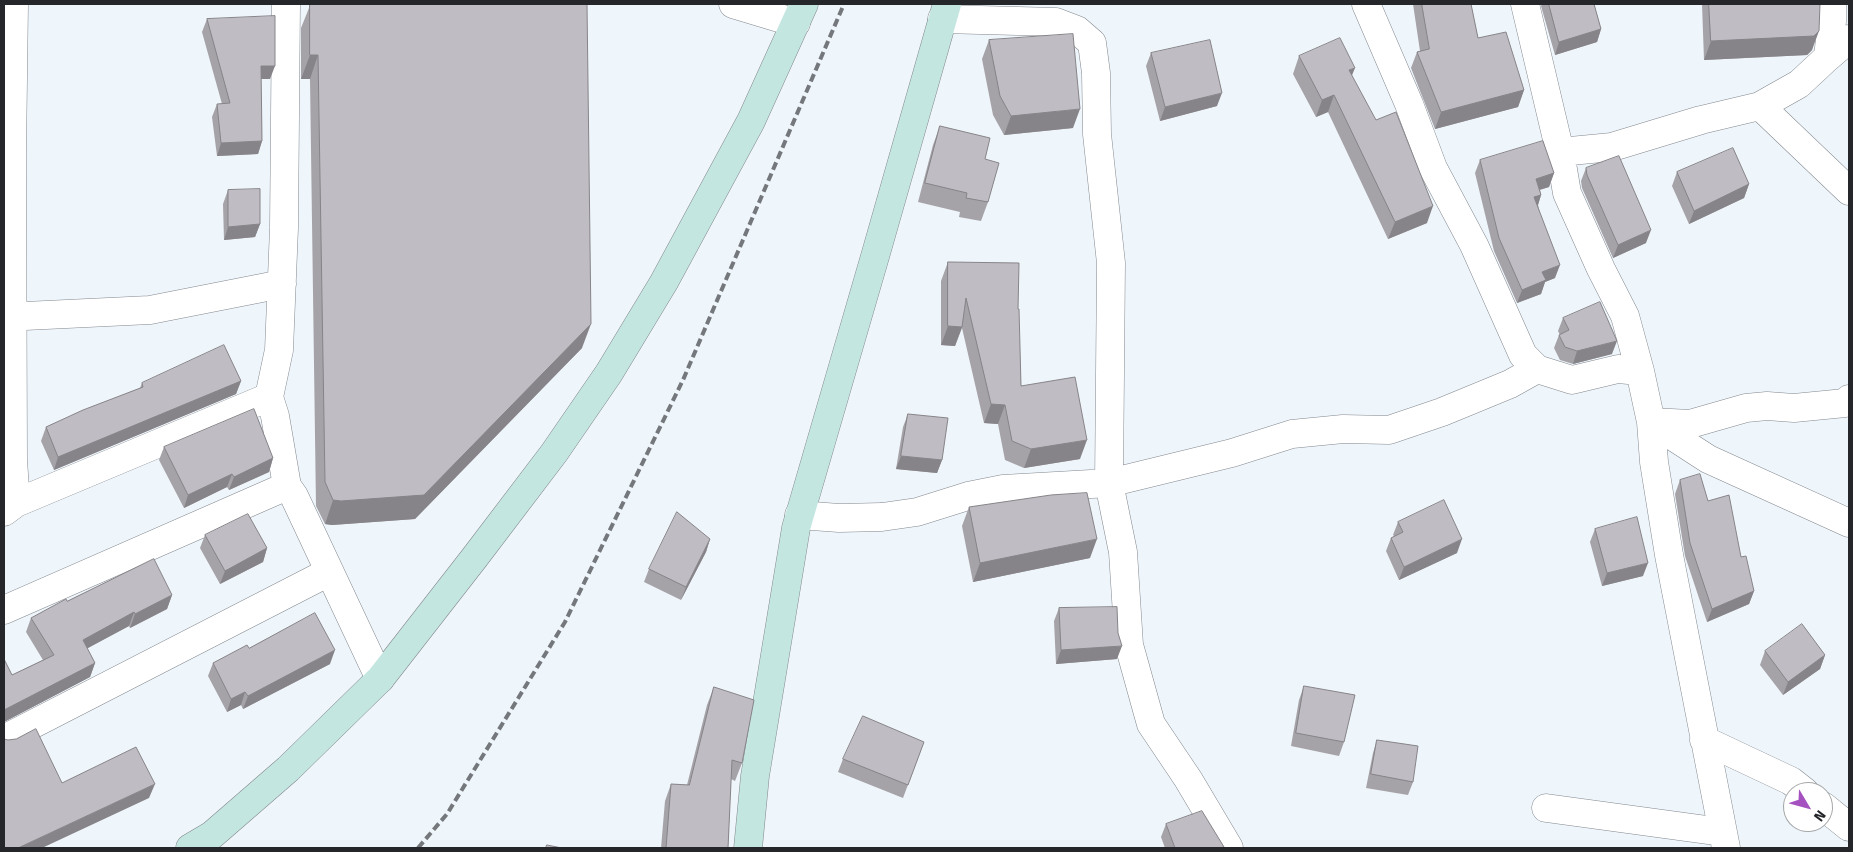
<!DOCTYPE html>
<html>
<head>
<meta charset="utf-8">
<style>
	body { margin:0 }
	#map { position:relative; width:1853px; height:852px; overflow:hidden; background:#eef5fb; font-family:"Fira Sans",sans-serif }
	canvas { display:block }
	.frame { position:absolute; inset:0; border:5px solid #242629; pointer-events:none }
	.north { position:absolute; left:1783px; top:782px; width:50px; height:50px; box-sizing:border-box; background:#fff; border:1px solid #a7a8a9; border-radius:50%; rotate:127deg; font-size:14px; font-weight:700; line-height:20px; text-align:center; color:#242629 }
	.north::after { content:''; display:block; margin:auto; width:18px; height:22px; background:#a551c0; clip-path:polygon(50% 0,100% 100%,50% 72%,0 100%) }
</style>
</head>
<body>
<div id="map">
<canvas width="1853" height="852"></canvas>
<div class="frame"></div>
<div class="north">N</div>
</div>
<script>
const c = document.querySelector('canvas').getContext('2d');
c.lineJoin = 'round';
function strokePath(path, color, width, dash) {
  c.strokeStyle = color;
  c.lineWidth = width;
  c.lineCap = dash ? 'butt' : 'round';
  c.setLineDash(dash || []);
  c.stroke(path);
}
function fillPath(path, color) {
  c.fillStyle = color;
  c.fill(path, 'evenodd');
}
const street = new Path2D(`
	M 14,4 L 12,153 L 13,460 L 16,503
	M 286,4 L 284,228 L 279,350 L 269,397 L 275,416 L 287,486 L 294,496 L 380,679
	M 733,4 L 796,23
	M 1366,4 L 1409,104 L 1433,168 L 1474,245 L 1523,355 L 1537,369 L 1572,380 L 1618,369 L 1640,371
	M 1525,4 L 1560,152 L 1567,193 L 1601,269 L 1625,316 L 1640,371 L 1651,422 L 1654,462 L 1669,555 L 1726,848
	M 942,19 L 1056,22 L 1077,30 L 1092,43 L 1096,73 L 1097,134 L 1111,263 L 1109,483 L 1123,552 L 1129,645 L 1151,724 L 1188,779 L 1229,848
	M 1828,57 L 1832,21 L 1832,4
	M 1760,106 L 1849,191
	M 1560,152 L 1612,147 L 1701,120 L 1760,106 L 1799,84 L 1828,57 L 1849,39
	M 4,317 L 150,310 L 282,284
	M 1651,422 L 1708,459 L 1849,523
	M 1652,422 L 1690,424 L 1746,408 L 1767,406 L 1794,408 L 1845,403 L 1849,399
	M 4,512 L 16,503 L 269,397
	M 799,515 L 839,518 L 882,517 L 917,512 L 968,496 L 1003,489 L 1109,483 L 1232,453 L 1292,434 L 1343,429 L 1389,430 L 1442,412 L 1510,384 L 1537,369
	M 4,610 L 287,486
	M 4,739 L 329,572
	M 1704,740 L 1791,781 L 1805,792
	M 1823,806 L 1849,827
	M 1546,808 L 1722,832`);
const secondary = new Path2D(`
	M 190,848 L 212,835 L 288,769 L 380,679 L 475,557 L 554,453 L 609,373 L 664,282 L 751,121 L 804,4
	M 748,848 L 755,776 L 796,528 L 876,253 L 947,4`);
const rail = new Path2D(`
	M 418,848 L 447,814 L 565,622 L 683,380 L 844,4`);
const wall = new Path2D(`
	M 309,4 L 587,4 L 582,348 L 415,519 L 332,525 L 325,524 L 316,506 L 310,79 L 301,79 L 301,28 L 309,8 Z
	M 1413,4 L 1471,4 L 1478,38 L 1524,90 L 1518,107 L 1435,129 L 1411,68 L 1417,52 L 1420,51 Z
	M 1542,4 L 1594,4 L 1601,29 L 1597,42 L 1555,55 L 1541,6 Z
	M 1702,4 L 1820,4 L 1812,50 L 1807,55 L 1704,60 Z
	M 207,19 L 270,79 L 261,79 L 262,141 L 258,154 L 217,156 L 212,117 L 217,104 L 222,104 L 202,32 Z
	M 989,40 L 1073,128 L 1004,135 L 993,115 L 982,59 Z
	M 1151,53 L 1217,106 L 1160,121 L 1146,66 Z
	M 1299,56 L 1352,76 L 1427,223 L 1388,239 L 1328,112 L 1316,117 L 1293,74 Z
	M 940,126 L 985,159 L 988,202 L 981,221 L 959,217 L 960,212 L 918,202 L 933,145 Z
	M 1480,160 L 1554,173 L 1549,187 L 1540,190 L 1541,195 L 1538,205 L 1555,278 L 1545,282 L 1541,294 L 1517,303 L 1494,251 L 1475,173 Z
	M 1586,168 L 1646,243 L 1613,258 L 1582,188 L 1581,181 Z
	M 1677,172 L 1749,184 L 1744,198 L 1689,224 L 1672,186 Z
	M 228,190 L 260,224 L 255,237 L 224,240 L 223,204 Z
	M 948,262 L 1018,309 L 1021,386 L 1080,459 L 1024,468 L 1005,460 L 998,424 L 984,423 L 962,328 L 955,346 L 941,345 L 941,281 Z
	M 1563,318 L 1612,354 L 1573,364 L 1560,360 L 1554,348 L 1559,335 L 1560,335 L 1558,331 Z
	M 241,381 L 236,394 L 54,470 L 41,441 L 46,427 L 140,388 L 142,383 Z
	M 908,414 L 942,460 L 937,473 L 896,469 L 903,427 Z
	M 164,447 L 273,458 L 269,472 L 229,490 L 227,487 L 184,508 L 159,460 Z
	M 1680,480 L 1741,557 L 1754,591 L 1749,604 L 1707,622 L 1685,556 L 1675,494 Z
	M 969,507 L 1090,558 L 973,582 L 962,526 Z
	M 1398,522 L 1457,553 L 1399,580 L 1386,551 L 1391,538 L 1394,536 L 1393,535 Z
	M 1595,529 L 1643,576 L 1602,586 L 1590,542 Z
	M 205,535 L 267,548 L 263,562 L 220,584 L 200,548 Z
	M 710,539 L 706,552 L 681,600 L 644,582 L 649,569 Z
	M 172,595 L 167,609 L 130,628 L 129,626 L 87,648 L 95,663 L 90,677 L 4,722 L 4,659 L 12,675 L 43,660 L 26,632 L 31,618 L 67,601 Z
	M 1059,608 L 1118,633 L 1117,659 L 1056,664 L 1054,621 Z
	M 249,648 L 330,664 L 243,709 L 241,705 L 227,712 L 208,676 L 213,663 Z
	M 1765,651 L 1825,655 L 1820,669 L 1783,695 L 1760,665 Z
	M 1304,686 L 1344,742 L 1339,756 L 1291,746 L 1299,700 Z
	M 714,687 L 742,763 L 735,781 L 731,779 L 728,848 L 661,848 L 665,801 L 671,784 L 687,785 L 707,705 Z
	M 1377,740 L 1413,782 L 1408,795 L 1366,788 L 1373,753 Z
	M 924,742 L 903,798 L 838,772 L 843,759 Z
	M 1166,824 L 1224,848 L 1165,848 L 1161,837 Z`);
const shadedWall = new Path2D(`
	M 1601,29 L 1597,42 L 1555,55 L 1559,42 Z
	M 1819,31 L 1812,50 L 1807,55 L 1704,60 L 1711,41 Z
	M 310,55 L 318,55 L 310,79 L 301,79 Z
	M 261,66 L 275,66 L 270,79 L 256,79 Z
	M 1355,68 L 1348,85 L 1349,70 Z
	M 1524,90 L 1518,107 L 1435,129 L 1441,112 Z
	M 1222,93 L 1217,106 L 1160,121 L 1165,107 Z
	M 1334,95 L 1328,112 L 1316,117 L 1322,100 Z
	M 1080,109 L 1073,128 L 1004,135 L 1011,116 Z
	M 262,141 L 258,154 L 217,156 L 221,143 Z
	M 1554,173 L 1549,187 L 1531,192 L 1536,179 Z
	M 1749,184 L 1744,198 L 1689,224 L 1694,211 Z
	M 1541,195 L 1537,208 L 1534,197 Z
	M 1433,206 L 1427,223 L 1388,239 L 1395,222 Z
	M 260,224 L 255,237 L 224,240 L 228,227 Z
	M 1651,230 L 1646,243 L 1613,258 L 1618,245 Z
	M 1560,265 L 1555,278 L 1545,282 L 1541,294 L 1517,303 L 1522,290 L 1542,272 Z
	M 591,324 L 582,348 L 415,519 L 332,525 L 325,524 L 333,500 Z
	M 948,326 L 962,327 L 955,346 L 941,345 Z
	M 1617,341 L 1612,354 L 1573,364 L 1577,351 Z
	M 241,381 L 236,394 L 54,470 L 58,457 Z
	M 991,404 L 1005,405 L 998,424 L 984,423 Z
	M 1087,440 L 1080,459 L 1024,468 L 1031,449 Z
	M 901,456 L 942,460 L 937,473 L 896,469 Z
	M 273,458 L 269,472 L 229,490 L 234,477 Z
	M 232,474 L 227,487 L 184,508 L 188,495 Z
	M 710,539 L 706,552 L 681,600 L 686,587 Z
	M 1097,539 L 1090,558 L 973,582 L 980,563 Z
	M 1462,539 L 1457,553 L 1399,580 L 1404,567 Z
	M 267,548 L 263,562 L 220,584 L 225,571 Z
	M 1648,563 L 1643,576 L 1602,586 L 1607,573 Z
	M 1754,591 L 1749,604 L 1707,622 L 1712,609 Z
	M 172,595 L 167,609 L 130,628 L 135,614 Z
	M 134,612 L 129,626 L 77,654 L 83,640 Z
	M 1122,646 L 1117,659 L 1056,664 L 1061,650 Z
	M 335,650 L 330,664 L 243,709 L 248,696 Z
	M 1825,655 L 1820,669 L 1783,695 L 1788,682 Z
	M 95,663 L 90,677 L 4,722 L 4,710 Z
	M 245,692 L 241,705 L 227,712 L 231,699 Z
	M 155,784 L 149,798 L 42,848 L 18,848 Z`);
const building = new Path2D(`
	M 310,4 L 587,4 L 591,324 L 424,495 L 341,501 L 333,500 L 325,482 L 318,55 L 310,55 Z
	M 1422,4 L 1471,4 L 1478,38 L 1506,32 L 1524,90 L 1441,112 L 1417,52 L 1429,49 Z
	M 1549,4 L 1594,4 L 1601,29 L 1559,42 Z
	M 1709,4 L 1820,4 L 1819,31 L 1814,36 L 1711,41 Z
	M 275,16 L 275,66 L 261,66 L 262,141 L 221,143 L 217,104 L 230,103 L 207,19 Z
	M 1073,34 L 1080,109 L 1011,116 L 1000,96 L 989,40 Z
	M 1340,38 L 1355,68 L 1349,70 L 1376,120 L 1396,112 L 1433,206 L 1395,222 L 1334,95 L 1322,100 L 1299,56 Z
	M 1210,40 L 1222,93 L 1165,107 L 1151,53 Z
	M 940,126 L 990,138 L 985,159 L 999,163 L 988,202 L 966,198 L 967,193 L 925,183 Z
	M 1543,141 L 1554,173 L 1536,179 L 1541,195 L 1534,197 L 1560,265 L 1542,272 L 1546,280 L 1522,290 L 1499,238 L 1480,160 Z
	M 1733,148 L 1749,184 L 1694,211 L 1677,172 Z
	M 1619,156 L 1651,230 L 1618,245 L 1587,175 L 1586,168 Z
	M 260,189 L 260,224 L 228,227 L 228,190 Z
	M 948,262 L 1019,263 L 1018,309 L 1019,309 L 1021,386 L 1075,377 L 1087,440 L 1031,449 L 1012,441 L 1005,405 L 991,404 L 966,298 L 962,327 L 948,326 Z
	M 1600,302 L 1617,341 L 1577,351 L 1565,347 L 1559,335 L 1569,330 L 1563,318 Z
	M 224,345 L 241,381 L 58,457 L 46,427 L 83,410 L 143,387 L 142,383 Z
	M 254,409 L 273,458 L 234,477 L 232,474 L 188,495 L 164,447 Z
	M 908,414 L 948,418 L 942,460 L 901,456 Z
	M 1700,474 L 1708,501 L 1729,495 L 1741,557 L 1746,556 L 1754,591 L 1712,609 L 1690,543 L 1680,480 Z
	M 1087,493 L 1097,539 L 980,563 L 969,507 L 1051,495 Z
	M 1444,500 L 1462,539 L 1404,567 L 1391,538 L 1403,532 L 1398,522 Z
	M 677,512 L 710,539 L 686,587 L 649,569 Z
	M 248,514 L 267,548 L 225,571 L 205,535 Z
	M 1637,517 L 1648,563 L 1607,573 L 1595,529 Z
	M 154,559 L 172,595 L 135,614 L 134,612 L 83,640 L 95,663 L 4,710 L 4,659 L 12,675 L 54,655 L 31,618 L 66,599 L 67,601 Z
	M 1117,607 L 1118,633 L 1122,646 L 1061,650 L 1059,608 Z
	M 315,613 L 335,650 L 248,696 L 245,692 L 231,699 L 213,663 L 247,645 L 249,648 Z
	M 1802,624 L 1825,655 L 1788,682 L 1765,651 Z
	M 1304,686 L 1355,695 L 1344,742 L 1296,733 Z
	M 714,687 L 754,700 L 742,763 L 732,760 L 728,848 L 666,848 L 671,784 L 689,785 Z
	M 863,716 L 924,742 L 908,785 L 843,759 Z
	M 36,729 L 62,783 L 136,747 L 155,784 L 18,848 L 4,848 L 4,739 L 8,740 L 16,739 Z
	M 1377,740 L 1418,746 L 1413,782 L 1371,774 Z
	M 1202,811 L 1224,847 L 1220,848 L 1175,848 L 1166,824 Z
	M 547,845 L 562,848 L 546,848 Z`);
strokePath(street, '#83888e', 29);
strokePath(secondary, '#83888e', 29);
strokePath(street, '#fff', 28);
strokePath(secondary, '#c4e6e1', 28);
strokePath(rail, '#74787c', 4, [8, 4]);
fillPath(wall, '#a5a2a8');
fillPath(shadedWall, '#868488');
fillPath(building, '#c0bcc3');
strokePath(building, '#868488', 1);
</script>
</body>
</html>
